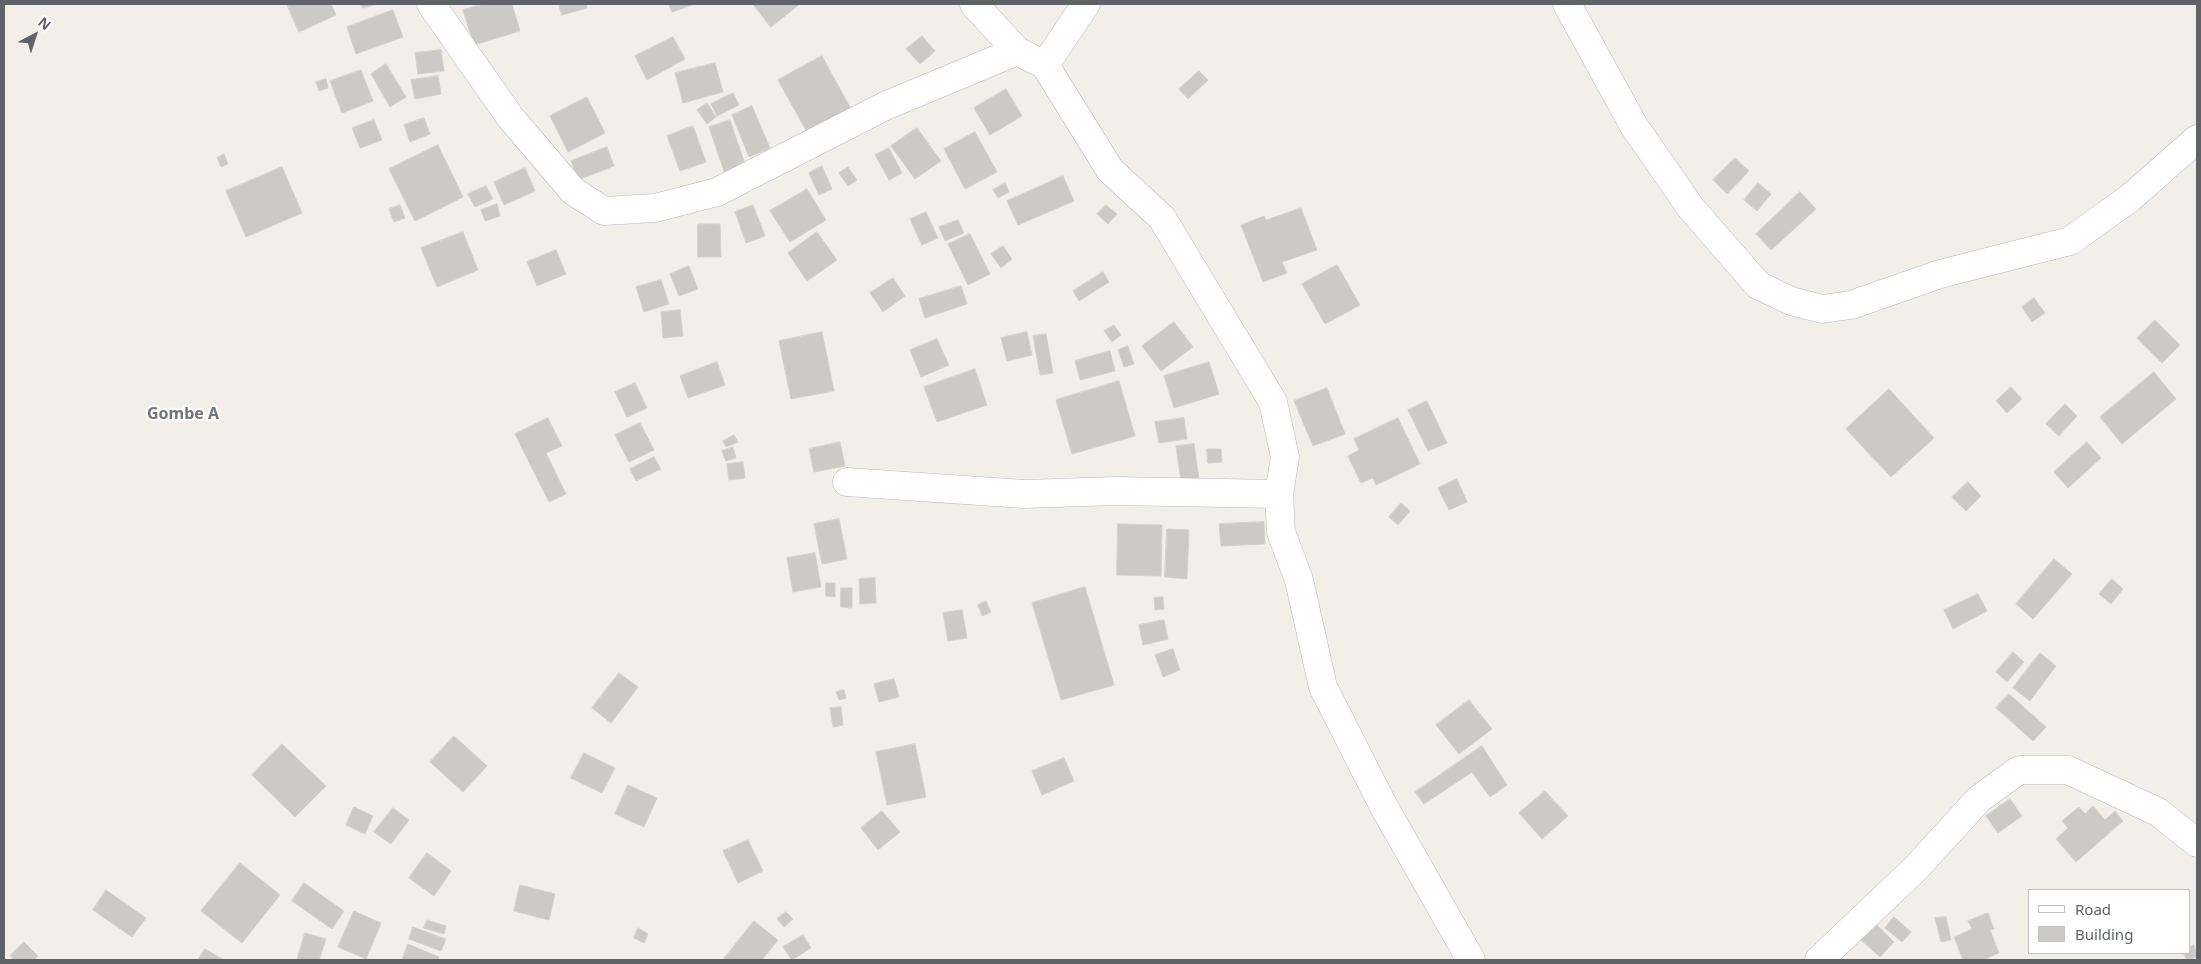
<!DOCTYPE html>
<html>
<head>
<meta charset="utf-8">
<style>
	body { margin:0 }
	#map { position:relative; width:2201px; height:964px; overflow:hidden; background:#f1efe8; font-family:"Noto Sans",sans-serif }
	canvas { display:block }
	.frame { position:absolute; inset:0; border:5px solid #5f6368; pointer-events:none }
	.legend { position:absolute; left:2028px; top:889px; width:162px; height:65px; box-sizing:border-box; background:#fff; border:1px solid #bfc1c3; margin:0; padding:6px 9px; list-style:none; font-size:15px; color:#5f6368 }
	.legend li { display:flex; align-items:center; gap:10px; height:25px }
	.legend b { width:25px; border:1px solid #bfc1c3 }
	.north { position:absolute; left:10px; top:10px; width:50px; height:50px; -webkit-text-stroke:4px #fff; paint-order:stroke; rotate:40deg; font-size:14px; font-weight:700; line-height:20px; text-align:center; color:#5f6368 }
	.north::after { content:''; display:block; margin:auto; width:18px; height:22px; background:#5f6368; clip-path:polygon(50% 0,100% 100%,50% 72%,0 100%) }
</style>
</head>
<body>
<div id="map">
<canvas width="2201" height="964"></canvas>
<div class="frame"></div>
<ul class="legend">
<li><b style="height:6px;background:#fff"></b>Road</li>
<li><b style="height:14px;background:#cccac5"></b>Building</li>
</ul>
<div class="north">N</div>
</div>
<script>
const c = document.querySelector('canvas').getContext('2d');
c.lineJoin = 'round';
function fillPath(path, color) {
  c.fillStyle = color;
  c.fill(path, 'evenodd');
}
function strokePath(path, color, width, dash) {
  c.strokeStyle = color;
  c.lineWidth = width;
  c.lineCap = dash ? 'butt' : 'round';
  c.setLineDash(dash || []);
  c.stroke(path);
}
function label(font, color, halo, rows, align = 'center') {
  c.font = font + ' "Noto Sans",sans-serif';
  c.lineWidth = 4.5;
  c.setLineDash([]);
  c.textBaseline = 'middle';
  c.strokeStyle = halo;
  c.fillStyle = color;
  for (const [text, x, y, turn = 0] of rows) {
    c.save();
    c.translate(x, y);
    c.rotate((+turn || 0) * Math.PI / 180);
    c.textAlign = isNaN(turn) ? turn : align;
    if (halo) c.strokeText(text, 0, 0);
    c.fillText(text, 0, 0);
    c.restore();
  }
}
const building = new Path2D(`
	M 287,4 L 331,4 L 336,15 L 299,32 Z
	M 361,4 L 377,4 L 363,8 Z
	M 484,4 L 512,4 L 520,31 L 474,45 L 463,10 Z
	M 559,4 L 586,4 L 587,8 L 562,15 Z
	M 669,4 L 695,4 L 672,12 Z
	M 753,4 L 800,4 L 771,27 Z
	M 393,10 L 403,37 L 356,54 L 347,27 Z
	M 922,36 L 935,51 L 920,64 L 906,49 Z
	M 673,37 L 685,59 L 647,80 L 635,56 Z
	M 441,50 L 444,71 L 418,74 L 415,53 Z
	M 822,56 L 851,109 L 807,132 L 778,80 Z
	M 715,63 L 723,92 L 683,103 L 675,73 Z
	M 386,64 L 406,97 L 390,107 L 371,74 Z
	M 361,70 L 373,101 L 342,113 L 330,81 Z
	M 1199,71 L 1208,80 L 1188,99 L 1179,89 Z
	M 438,76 L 441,94 L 415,99 L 411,80 Z
	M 326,79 L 328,88 L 319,91 L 316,82 Z
	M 1006,89 L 1022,116 L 990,135 L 974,108 Z
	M 733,93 L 739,105 L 717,116 L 711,104 Z
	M 587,97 L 605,133 L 568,152 L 550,116 Z
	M 707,103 L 716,117 L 707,124 L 697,110 Z
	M 752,106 L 770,148 L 749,157 L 732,115 Z
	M 424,118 L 430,134 L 410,142 L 404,125 Z
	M 374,120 L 382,140 L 360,148 L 352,128 Z
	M 730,120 L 746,167 L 725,174 L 709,127 Z
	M 693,126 L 706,162 L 680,171 L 667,136 Z
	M 917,128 L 941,161 L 915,179 L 891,146 Z
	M 975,132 L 997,172 L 965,189 L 944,149 Z
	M 438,145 L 463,197 L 415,221 L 389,169 Z
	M 607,147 L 614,166 L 578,180 L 571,161 Z
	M 889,148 L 902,173 L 889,180 L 875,155 Z
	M 224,154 L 228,164 L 221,167 L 217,158 Z
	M 1735,158 L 1749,171 L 1727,194 L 1713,180 Z
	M 822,166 L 832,189 L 819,195 L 809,173 Z
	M 282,167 L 302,213 L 246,237 L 226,191 Z
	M 848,167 L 857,180 L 848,186 L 839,173 Z
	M 525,168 L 535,191 L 504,205 L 494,182 Z
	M 1063,176 L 1074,201 L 1018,225 L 1007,201 Z
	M 1005,183 L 1009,192 L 998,198 L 993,190 Z
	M 1758,183 L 1771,194 L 1757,211 L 1744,200 Z
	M 486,186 L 493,199 L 475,207 L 468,194 Z
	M 807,189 L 826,220 L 790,242 L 770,211 Z
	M 1800,192 L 1816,209 L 1771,250 L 1756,234 Z
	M 497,204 L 500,216 L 485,221 L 481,210 Z
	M 400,205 L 405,218 L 394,222 L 389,209 Z
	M 753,205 L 765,236 L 746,243 L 735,212 Z
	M 1106,205 L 1117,214 L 1108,224 L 1097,214 Z
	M 1301,208 L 1317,250 L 1282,262 L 1287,273 L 1263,282 L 1241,225 L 1264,216 L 1266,220 Z
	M 926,212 L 938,238 L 922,245 L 910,219 Z
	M 958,220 L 964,233 L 945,241 L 939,227 Z
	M 698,224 L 720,224 L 721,257 L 698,257 Z
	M 463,232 L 478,270 L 437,287 L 421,248 Z
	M 817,232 L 837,260 L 807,281 L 788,253 Z
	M 970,234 L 990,274 L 968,285 L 948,244 Z
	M 1003,246 L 1012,259 L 1001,268 L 991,254 Z
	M 556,250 L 566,274 L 537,286 L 527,262 Z
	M 1337,265 L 1360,305 L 1325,324 L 1302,284 Z
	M 689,266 L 698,289 L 679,296 L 670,274 Z
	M 1103,272 L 1109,282 L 1079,301 L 1073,291 Z
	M 893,278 L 905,296 L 883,312 L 870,293 Z
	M 661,280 L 669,304 L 644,312 L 636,287 Z
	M 961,286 L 967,304 L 925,318 L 919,299 Z
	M 2034,298 L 2045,313 L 2032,322 L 2022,307 Z
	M 680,310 L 683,336 L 663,338 L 661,312 Z
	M 2155,320 L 2180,345 L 2162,363 L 2137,338 Z
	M 1174,322 L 1193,347 L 1161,371 L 1142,346 Z
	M 1114,325 L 1121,335 L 1112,342 L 1104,331 Z
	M 822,332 L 834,391 L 791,399 L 779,341 Z
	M 1027,332 L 1032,355 L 1007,361 L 1001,338 Z
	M 1046,334 L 1053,373 L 1040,375 L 1033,336 Z
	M 937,339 L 949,365 L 921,377 L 910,350 Z
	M 1128,346 L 1134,364 L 1124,367 L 1118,350 Z
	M 1110,351 L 1115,371 L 1080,380 L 1075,361 Z
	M 717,362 L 725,385 L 688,398 L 680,376 Z
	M 1209,362 L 1219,394 L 1174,408 L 1164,376 Z
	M 975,369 L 987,405 L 937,422 L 924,387 Z
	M 2154,372 L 2176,399 L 2122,444 L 2100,417 Z
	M 1119,381 L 1135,436 L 1072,454 L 1056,400 Z
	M 635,383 L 647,408 L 627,417 L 615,392 Z
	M 2011,387 L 2022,399 L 2007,413 L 1996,401 Z
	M 1327,388 L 1345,434 L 1313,446 L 1294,401 Z
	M 1889,389 L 1934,438 L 1891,477 L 1846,429 Z
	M 1427,401 L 1447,443 L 1428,451 L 1408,410 Z
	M 2065,404 L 2077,416 L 2059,436 L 2046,424 Z
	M 548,418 L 562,446 L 546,453 L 566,494 L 549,502 L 515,434 Z
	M 1184,418 L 1187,439 L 1159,443 L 1155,422 Z
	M 1398,418 L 1420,464 L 1376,485 L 1373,478 L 1361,483 L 1348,456 L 1359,450 L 1354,439 Z
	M 640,423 L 654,450 L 629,462 L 615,435 Z
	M 734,435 L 738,442 L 726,447 L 723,441 Z
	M 840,442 L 845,466 L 814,472 L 809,449 Z
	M 2087,442 L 2101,458 L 2068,488 L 2054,472 Z
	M 1194,444 L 1200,486 L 1182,488 L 1176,446 Z
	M 733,447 L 736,458 L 726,461 L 722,451 Z
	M 1207,449 L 1221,449 L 1222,462 L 1208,463 Z
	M 654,457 L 661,469 L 636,481 L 630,469 Z
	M 743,462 L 745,478 L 729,480 L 727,464 Z
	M 1457,479 L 1467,502 L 1449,510 L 1438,488 Z
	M 1968,482 L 1981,496 L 1966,511 L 1952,497 Z
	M 1401,503 L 1410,511 L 1398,525 L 1389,517 Z
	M 839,519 L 847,559 L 822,564 L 814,524 Z
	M 1264,522 L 1265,544 L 1221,546 L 1219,524 Z
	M 1118,524 L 1162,525 L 1161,576 L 1117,575 Z
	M 1167,529 L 1189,530 L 1187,579 L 1165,577 Z
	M 815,553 L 821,587 L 793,592 L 787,558 Z
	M 2054,559 L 2072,574 L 2033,619 L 2016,604 Z
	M 875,578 L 876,603 L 860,604 L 859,579 Z
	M 2112,579 L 2123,589 L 2111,604 L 2099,594 Z
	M 826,583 L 835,583 L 835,597 L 826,596 Z
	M 1085,587 L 1114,685 L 1061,700 L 1032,603 Z
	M 841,588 L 852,588 L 852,608 L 841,607 Z
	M 1978,594 L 1987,611 L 1953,629 L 1944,610 Z
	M 1163,597 L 1164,609 L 1155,610 L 1154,598 Z
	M 986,601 L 991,612 L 982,616 L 978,605 Z
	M 962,610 L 967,638 L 948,641 L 943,613 Z
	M 1164,620 L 1168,639 L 1143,645 L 1139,625 Z
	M 1173,649 L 1180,670 L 1163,677 L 1155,655 Z
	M 2013,652 L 2024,662 L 2007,682 L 1996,672 Z
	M 2040,653 L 2056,666 L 2030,701 L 2013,688 Z
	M 619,673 L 638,687 L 611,723 L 592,708 Z
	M 894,679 L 899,697 L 879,702 L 874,684 Z
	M 844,690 L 846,698 L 839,700 L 836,692 Z
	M 2009,694 L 2046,727 L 2033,741 L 1996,708 Z
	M 1469,700 L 1492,729 L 1459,754 L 1436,725 Z
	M 841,707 L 843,725 L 833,727 L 830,708 Z
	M 454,736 L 487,766 L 463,792 L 430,762 Z
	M 282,744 L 326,786 L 295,817 L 252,775 Z
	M 915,744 L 926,797 L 887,805 L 876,752 Z
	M 1482,746 L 1507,785 L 1490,797 L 1472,772 L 1424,804 L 1415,792 Z
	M 584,753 L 615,768 L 602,793 L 571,778 Z
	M 1064,758 L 1074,781 L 1042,795 L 1032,771 Z
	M 628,785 L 657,798 L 644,827 L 615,814 Z
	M 1545,791 L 1568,816 L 1542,839 L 1519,813 Z
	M 2010,799 L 2022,816 L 1998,833 L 1986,816 Z
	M 2093,806 L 2105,820 L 2115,811 L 2123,821 L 2076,862 L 2056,839 L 2068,828 L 2062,821 L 2079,807 L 2085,814 Z
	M 354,807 L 373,816 L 365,834 L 346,825 Z
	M 393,808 L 409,820 L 391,844 L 374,832 Z
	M 882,811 L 900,832 L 878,850 L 861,828 Z
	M 748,840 L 763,871 L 738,883 L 723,851 Z
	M 427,853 L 451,871 L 434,896 L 409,878 Z
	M 240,863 L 280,895 L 242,943 L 201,911 Z
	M 304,883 L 344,911 L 332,929 L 292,901 Z
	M 520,885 L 555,894 L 549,920 L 514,911 Z
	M 106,890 L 146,918 L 132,937 L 93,910 Z
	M 354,911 L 381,923 L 366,959 L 338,947 Z
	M 786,912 L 793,919 L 784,927 L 777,919 Z
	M 1988,913 L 1994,929 L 1990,930 L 1999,953 L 1985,959 L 1985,960 L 1963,960 L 1954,937 L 1972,929 L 1968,921 Z
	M 1894,917 L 1911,932 L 1902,942 L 1885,928 Z
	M 1946,917 L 1951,940 L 1941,942 L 1935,918 Z
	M 427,920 L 446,926 L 444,934 L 424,928 Z
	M 754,921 L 778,940 L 762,960 L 723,960 Z
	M 1876,924 L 1894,942 L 1880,957 L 1861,940 Z
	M 413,927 L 446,939 L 441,951 L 409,939 Z
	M 638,928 L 648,934 L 644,943 L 634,938 Z
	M 305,933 L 326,939 L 319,960 L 297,960 Z
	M 803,935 L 811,948 L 792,960 L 783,947 Z
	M 24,942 L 38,956 L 34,960 L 15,960 L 10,956 Z
	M 408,944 L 439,957 L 438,960 L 402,960 Z
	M 2194,945 L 2197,957 L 2187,960 L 2183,953 L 2190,953 L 2190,947 Z
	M 205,949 L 224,960 L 198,960 Z`);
const minor = new Path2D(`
	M 431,4 L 510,117 L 573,191 L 604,211 L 655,208 L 717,192 L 885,106 L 1017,51
	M 974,4 L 1017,51 L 1045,65 L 1110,170 L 1162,218 L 1273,402 L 1285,457 L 1279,494 L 1281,532 L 1299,580 L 1323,687 L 1383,805 L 1471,960
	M 1567,4 L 1634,126 L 1691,208 L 1758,285 L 1791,301 L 1822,309 L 1851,305 L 1940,274 L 2070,241 L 2130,198 L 2197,139
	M 1045,65 L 1086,4
	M 847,482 L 1024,494 L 1115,491 L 1279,494
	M 1819,960 L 1915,869 L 1979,799 L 2019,770 L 2068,770 L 2158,812 L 2197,843`);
const quarterNames = [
	["Gombe A",183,414]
];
fillPath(building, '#cccac5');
strokePath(building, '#d6d1c6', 1);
strokePath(minor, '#b5b8bc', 29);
strokePath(minor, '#fff', 28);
label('bold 16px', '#70757a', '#fff', quarterNames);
</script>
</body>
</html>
